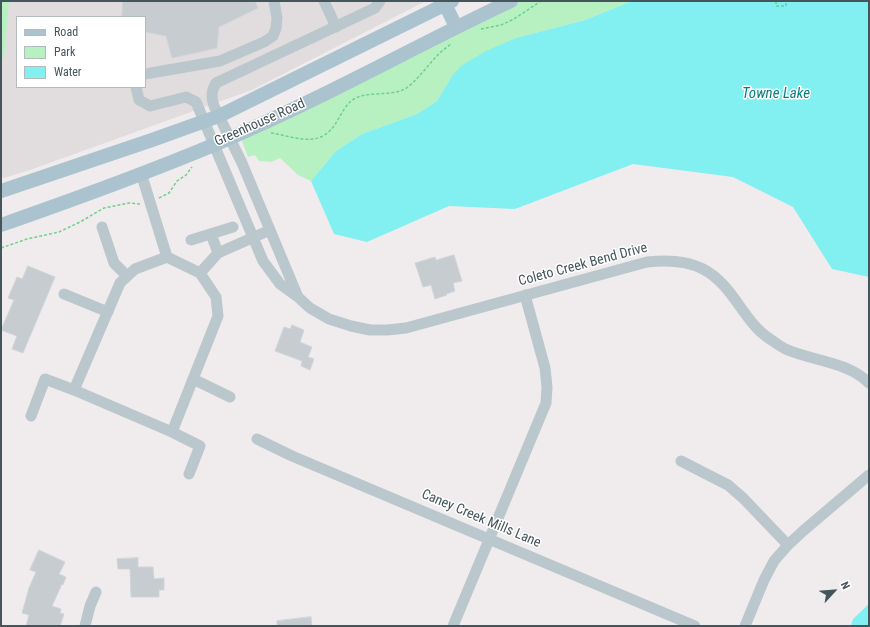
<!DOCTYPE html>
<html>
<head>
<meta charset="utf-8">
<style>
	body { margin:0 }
	#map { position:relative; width:870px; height:627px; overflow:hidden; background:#f0eced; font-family:"Roboto Condensed",sans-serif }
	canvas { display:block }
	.frame { position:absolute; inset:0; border:2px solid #44555b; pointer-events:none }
	.legend { position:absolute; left:16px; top:16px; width:130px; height:72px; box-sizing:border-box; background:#fff; border:1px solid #b4bbbd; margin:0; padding:5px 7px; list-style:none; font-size:12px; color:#44555b }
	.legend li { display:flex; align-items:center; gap:8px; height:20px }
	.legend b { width:20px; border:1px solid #b4bbbd }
	.north { position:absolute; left:814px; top:571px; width:40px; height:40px; -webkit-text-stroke:3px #fff; paint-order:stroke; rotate:64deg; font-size:11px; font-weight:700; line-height:16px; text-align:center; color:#44555b }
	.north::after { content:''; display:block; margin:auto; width:14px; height:18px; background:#44555b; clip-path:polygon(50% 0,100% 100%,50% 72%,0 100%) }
</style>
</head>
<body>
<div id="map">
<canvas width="870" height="627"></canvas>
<div class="frame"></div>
<ul class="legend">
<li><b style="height:5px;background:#aac3ce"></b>Road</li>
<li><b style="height:11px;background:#b7f1c2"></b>Park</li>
<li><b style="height:11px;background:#82eff0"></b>Water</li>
</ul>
<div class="north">N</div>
</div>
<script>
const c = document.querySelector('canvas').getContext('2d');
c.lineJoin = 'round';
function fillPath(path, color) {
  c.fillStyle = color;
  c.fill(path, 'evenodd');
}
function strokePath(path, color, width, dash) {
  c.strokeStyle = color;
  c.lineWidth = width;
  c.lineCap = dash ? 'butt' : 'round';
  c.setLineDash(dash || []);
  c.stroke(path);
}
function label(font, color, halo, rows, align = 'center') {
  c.font = font + ' "Roboto Condensed",sans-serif';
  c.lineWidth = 3;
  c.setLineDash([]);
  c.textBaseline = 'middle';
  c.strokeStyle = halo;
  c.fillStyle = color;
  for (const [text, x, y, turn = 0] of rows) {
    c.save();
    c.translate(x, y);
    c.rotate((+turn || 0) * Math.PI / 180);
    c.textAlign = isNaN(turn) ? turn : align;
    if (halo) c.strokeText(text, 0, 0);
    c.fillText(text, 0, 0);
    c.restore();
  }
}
const education = new Path2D(`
	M 1,1 L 426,1 L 252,90 L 30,170 L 1,179 ZM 17,17 L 145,17 L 145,87 L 17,87 Z`);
const green = new Path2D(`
	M 1,1 L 9,1 L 4,58 L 1,58 Z
	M 520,1 L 632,1 L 585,20 L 516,38 L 452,76 L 437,101 L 417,114 L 362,134 L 336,151 L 311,181 L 298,175 L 280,158 L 271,162 L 259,161 L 255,155 L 248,157 L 242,141 L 246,137 Z`);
const water = new Path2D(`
	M 632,1 L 869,1 L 869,277 L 832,269 L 793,207 L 733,177 L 633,164 L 515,209 L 449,206 L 367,242 L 334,234 L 311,181 L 336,151 L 362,134 L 417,114 L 437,101 L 452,76 L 461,66 L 486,51 L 516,38 L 585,20 Z
	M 869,604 L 869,626 L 851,626 L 853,619 Z`);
const building = new Path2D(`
	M 123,1 L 255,1 L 258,8 L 219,27 L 217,48 L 172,58 L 166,36 L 145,32 L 145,17 L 122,17 Z
	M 454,255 L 462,281 L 453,283 L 455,291 L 446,294 L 447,295 L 435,299 L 431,285 L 423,287 L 415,263 L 435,257 L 436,260 Z
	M 28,266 L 55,277 L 23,353 L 12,349 L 17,336 L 1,330 L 14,300 L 8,298 L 17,277 L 22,279 Z
	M 292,325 L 304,330 L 300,342 L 312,347 L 308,357 L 314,359 L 310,370 L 301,366 L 302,361 L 275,351 L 284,327 L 290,329 Z
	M 39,550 L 65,562 L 59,574 L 66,577 L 63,585 L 62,584 L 52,606 L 61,609 L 60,613 L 64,614 L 60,626 L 26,626 L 29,615 L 22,613 L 29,588 L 36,572 L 30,570 Z
	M 138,558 L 138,567 L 153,567 L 154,579 L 164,578 L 164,590 L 159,590 L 159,597 L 131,597 L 130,569 L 118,569 L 117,559 Z
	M 311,617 L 312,626 L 277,626 L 277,621 Z`);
const path = new Path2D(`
	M 776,1 L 776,6 L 786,6 L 786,1
	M 481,29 L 501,25 L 514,19 L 541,1
	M 271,133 C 293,136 317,149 334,126 C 339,119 344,107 351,101 C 365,90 389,97 405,89 C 417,81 427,66 437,56 C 441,51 446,48 451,44
	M 159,198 L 169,193 L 177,181 L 186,175 L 192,167
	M 1,248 L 27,239 L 59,232 L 80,222 L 104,208 L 129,203 L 140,204`);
const minor = new Path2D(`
	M 324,1 L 336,27
	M 145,74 L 220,61 L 264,42 L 273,36 L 276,28 L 277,18 L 274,1
	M 136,87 L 139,100 L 150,106 L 186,97 L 196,102 L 263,261 L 280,284 L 298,297 L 310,308 L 329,319 L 351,326 L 370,330 L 387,330 L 406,328 L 647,262 C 666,260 685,260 703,269 C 734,285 743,322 770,339 C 776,343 782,348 788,350 C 814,361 848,362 869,383
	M 141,173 L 167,257 L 200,273 L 218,253 L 270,230
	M 102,227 L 114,263 L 127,276
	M 211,234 L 218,253
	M 191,240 L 233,227
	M 167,257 L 135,269 L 120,283 L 74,390 L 172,432 L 218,316 L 216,297 L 200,273
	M 64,294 L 108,312
	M 298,297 L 242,163 L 214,106 C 211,97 211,92 216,83 L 375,8 L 380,1
	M 193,379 L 230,397
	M 31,416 L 45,379 L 74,390
	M 172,432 L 200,446 L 189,474
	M 257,439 L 292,456 L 695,626
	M 681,461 L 728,485 L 743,498 L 788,545
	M 85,626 L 90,606 L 96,592
	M 453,626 L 546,403 L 547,387 L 545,368 L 525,295
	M 745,626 L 764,580 L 774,561 L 788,545 L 803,531 L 869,475`);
const major = new Path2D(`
	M 445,4 L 456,27
	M 1,191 L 152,140 L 219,116 L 452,1
	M 1,225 C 78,198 156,170 230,138 C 326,97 417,45 511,1`);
const streetNames = [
	["Greenhouse Road",260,123,-24],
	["Coleto Creek Bend Drive",583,265,-15],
	["Caney Creek Mills Lane",481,519,23]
];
const waterNames = [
	["Towne Lake",776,94]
];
fillPath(education, '#e1dddf');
fillPath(green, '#b7f1c2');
fillPath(water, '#82eff0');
fillPath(building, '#c6ccd0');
strokePath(building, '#d0d5d9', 1);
strokePath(path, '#6ed08c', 1.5, [3, 2]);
strokePath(minor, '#bac8cd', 11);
strokePath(major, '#aac3ce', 14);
label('14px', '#44555b', '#fff', streetNames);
label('italic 15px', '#087e7f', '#fff', waterNames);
</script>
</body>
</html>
